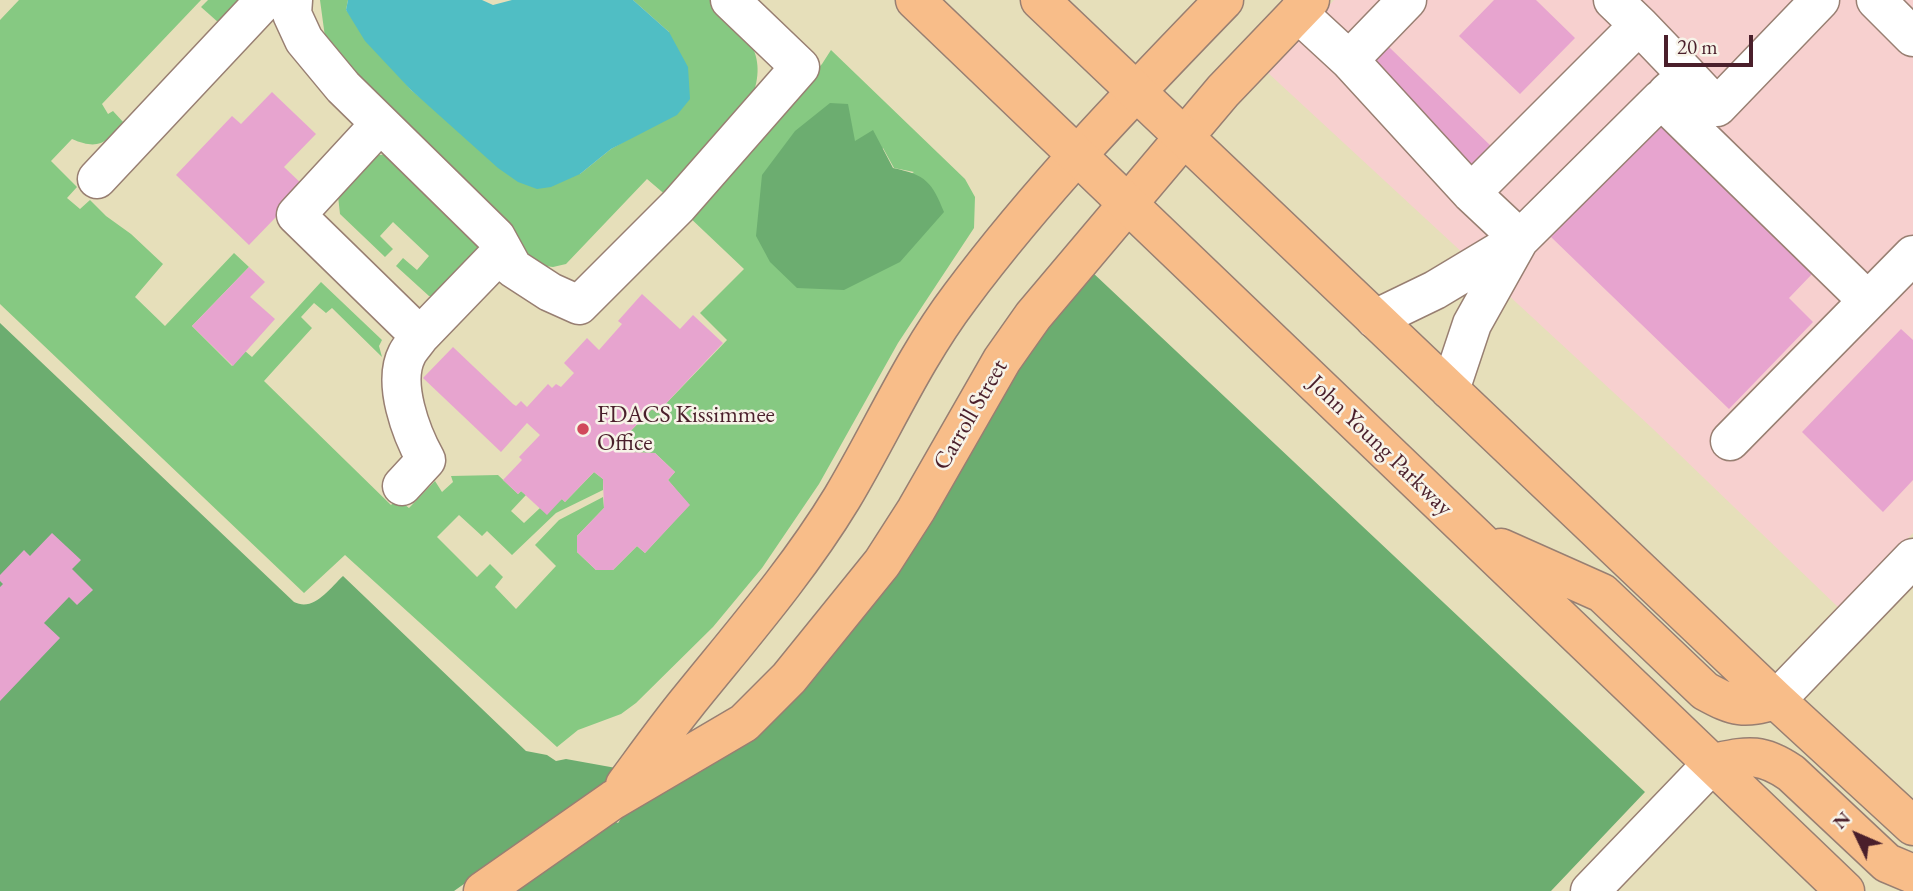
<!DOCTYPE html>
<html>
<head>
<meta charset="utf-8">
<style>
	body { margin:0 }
	#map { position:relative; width:1913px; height:891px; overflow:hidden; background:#e6dfba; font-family:"EB Garamond",serif }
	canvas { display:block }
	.north { position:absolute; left:1822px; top:800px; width:70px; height:70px; -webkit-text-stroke:5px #f7f3e8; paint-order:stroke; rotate:314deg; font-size:19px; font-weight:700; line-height:28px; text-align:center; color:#4a1f2b }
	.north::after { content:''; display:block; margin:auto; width:24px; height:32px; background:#4a1f2b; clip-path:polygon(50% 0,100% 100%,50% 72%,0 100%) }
	.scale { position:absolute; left:1664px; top:35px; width:89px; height:32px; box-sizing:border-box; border:4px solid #4a1f2b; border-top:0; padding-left:9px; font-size:21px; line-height:24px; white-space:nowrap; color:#4a1f2b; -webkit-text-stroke:5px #f7f3e8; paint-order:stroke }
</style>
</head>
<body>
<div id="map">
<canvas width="1913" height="891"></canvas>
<div class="north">N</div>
<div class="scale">20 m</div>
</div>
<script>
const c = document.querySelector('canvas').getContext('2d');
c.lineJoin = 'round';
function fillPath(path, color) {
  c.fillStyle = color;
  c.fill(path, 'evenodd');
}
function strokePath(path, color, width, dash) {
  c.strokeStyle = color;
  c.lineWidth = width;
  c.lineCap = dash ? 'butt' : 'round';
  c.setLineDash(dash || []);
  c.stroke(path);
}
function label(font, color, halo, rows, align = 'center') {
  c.font = font + ' "EB Garamond",serif';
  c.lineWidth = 5;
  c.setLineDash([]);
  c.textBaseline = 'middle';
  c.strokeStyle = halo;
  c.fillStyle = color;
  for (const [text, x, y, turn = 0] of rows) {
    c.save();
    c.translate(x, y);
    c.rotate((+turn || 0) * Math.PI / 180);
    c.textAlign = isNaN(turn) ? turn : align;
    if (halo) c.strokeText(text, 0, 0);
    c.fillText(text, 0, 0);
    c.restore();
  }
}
const built = new Path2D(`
	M 1334,0 L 1913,0 L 1913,533 L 1840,609 L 1652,428 L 1266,71 Z`);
const green = new Path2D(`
	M 19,0 L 201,0 L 102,104 L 108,114 L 113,111 L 124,123 C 107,142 99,151 72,139 L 51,161 L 77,187 L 67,198 L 80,209 L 90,200 L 106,216 L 131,234 L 163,264 L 135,297 L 165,326 L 234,253 L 249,267 L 192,326 L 232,366 L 245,351 L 252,357 L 321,282 L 382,340 L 379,346 L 382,357 L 332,308 L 326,313 L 314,303 L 301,317 L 312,328 L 264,381 L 391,505 L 397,499 L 409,508 L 435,481 L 442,492 L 453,482 L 451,476 L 498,475 L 518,494 L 521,491 L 526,495 L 511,511 L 524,523 L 540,508 L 562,499 L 565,502 L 594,472 L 603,479 L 603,490 L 556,513 L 512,555 L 487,531 L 482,536 L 459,515 L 437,537 L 477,577 L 490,564 L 503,577 L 495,587 L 516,609 L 556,566 L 535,545 L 559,520 L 603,497 L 604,508 L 577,536 L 577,552 L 596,570 L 613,570 L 637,546 L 645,553 L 689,505 L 668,480 L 675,472 L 655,453 L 626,452 L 617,445 L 652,409 L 657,413 L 727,340 L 700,313 L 744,269 L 686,214 L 822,64 L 831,50 L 965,179 L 975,197 L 974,228 L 898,343 L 819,484 L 762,568 L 713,627 L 636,703 L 621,714 L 578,730 L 557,747 L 345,555 L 304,593 L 0,304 L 0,20 ZM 883,148 L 894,168 L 914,172 L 770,262 Z
	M 208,0 L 247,0 L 219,23 L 201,7 Z
	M 320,0 L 348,0 L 346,10 L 411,90 L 433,108 L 580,174 L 611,149 L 641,132 L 669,32 L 633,0 L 713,0 C 742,30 769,50 753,95 L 668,197 L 647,179 L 566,264 L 553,267 L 536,265 L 341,65 L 325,37 Z
	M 389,154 L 484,244 L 433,296 L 429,296 L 396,266 L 403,258 L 417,270 L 429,256 L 393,222 L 380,236 L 393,249 L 385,257 L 340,214 L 338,196 L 371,160 L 379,155 Z`);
const forest = new Path2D(`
	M 830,103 L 848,104 L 855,141 L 873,130 L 893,168 C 926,175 932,182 944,212 L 900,262 L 844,290 L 797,288 L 770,262 L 756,236 L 762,175 L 795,131 Z
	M 1092,272 L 1645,792 L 1551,891 L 514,891 L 614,821 L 618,823 L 625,813 L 755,736 L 1047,327 Z
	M 0,323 L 294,602 C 314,612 329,589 343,576 L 526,751 L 547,755 L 556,761 L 566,759 L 616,768 L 601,787 L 454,891 L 0,891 Z`);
const water = new Path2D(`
	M 348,0 L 482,0 L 493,5 L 512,0 L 633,0 L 669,32 L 688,67 L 690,99 L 677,115 L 611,149 L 580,174 L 551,187 L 537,189 L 518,182 L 498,168 L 411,90 L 365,41 L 346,10 Z`);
const building = new Path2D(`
	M 1494,0 L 1536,0 L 1575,38 L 1520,94 L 1459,36 Z
	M 1389,47 L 1494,149 L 1471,173 L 1366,71 Z
	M 272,92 L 316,134 L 284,167 L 305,187 L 249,245 L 176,175 L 232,116 L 241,124 Z
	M 1660,125 L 1813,273 L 1789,298 L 1813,322 L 1729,409 L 1551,237 Z
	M 249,267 L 265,282 L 250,297 L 275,319 L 233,366 L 192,326 Z
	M 642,294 L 680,329 L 693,315 L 723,343 L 657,413 L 652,409 L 617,445 L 626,452 L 655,453 L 675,472 L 668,480 L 690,505 L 645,553 L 637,546 L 613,570 L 596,570 L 577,552 L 577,536 L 604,508 L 603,479 L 594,472 L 565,502 L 562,499 L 547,515 L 521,491 L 518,494 L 503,480 L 522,460 L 519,457 L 540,435 L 527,423 L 501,452 L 423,378 L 453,347 L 513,404 L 516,406 L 521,401 L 527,407 L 548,384 L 552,388 L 556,384 L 561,387 L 574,373 L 564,363 L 587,338 L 599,350 L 622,324 L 618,321 Z
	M 1901,329 L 1913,340 L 1913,480 L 1883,512 L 1802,432 Z
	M 52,533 L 81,560 L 72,569 L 93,590 L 77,605 L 69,597 L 44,623 L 60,638 L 0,701 L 0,587 L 3,584 L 0,581 L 0,575 L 24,550 L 30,556 Z`);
const minor = new Path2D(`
	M 293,0 L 292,14 L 304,40 L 343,87 L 496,237 L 513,268 L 550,292 L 579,305 L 678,206 L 800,67 L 730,0
	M 1407,0 L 1349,60 L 1471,193 L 1520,239
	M 1613,0 L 1639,25
	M 1876,0 L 1913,37
	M 1298,13 L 1349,60
	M 1667,93 L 1687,75 L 1717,107 L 1820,0
	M 380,124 L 296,215 L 420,336 C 416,342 410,348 407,354 C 392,383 411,433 426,460 L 402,486
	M 97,179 L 265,0
	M 1471,193 L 1639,25 L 1687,75
	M 1375,319 L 1435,290 L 1520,239 L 1661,99 L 1867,300
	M 420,336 L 503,250
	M 1450,390 L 1472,324 L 1519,240
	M 1730,441 L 1913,255
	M 1776,700 L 1913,558
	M 1590,891 L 1713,763`);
const major = new Path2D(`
	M 625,785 C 645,758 665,730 686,704 C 740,637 797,572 842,498 C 882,431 913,359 960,297 C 1039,191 1132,95 1224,0
	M 483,891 L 613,800 L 744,723 L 789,678 L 882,563 L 916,510 L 1002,360 L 1033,316 L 1223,91 L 1310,0`);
const highway = new Path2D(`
	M 915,0 L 1845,891
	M 1040,0 L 1776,700 L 1913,826
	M 1501,548 L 1602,593 L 1705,691 C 1736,708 1743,709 1776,700
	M 1713,763 C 1748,756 1760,752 1791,773 L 1887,863 L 1913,874`);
const markers = [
	[583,429,7,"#d1495b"]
];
const poiNames = [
	["FDACS Kissimmee",597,415],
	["Office",597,443]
];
const streetNames = [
	["Carroll Street",971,415,-60],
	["John Young Parkway",1380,446,44]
];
fillPath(built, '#f7d0cf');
fillPath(green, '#86c982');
fillPath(forest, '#6cad70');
fillPath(water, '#50bec4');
fillPath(building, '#e7a4cf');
strokePath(minor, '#987f72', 41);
strokePath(major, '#987f72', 41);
strokePath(highway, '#987f72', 41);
strokePath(minor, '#fff', 38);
strokePath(major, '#f8bd89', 38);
strokePath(highway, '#f8bd89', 38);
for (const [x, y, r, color] of markers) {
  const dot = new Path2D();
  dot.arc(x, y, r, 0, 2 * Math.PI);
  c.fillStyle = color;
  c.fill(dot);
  strokePath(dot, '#f7f3e8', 2.5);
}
label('24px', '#4a1f2b', '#f7f3e8', poiNames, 'left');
label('24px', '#4a1f2b', '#f7f3e8', streetNames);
</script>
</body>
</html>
